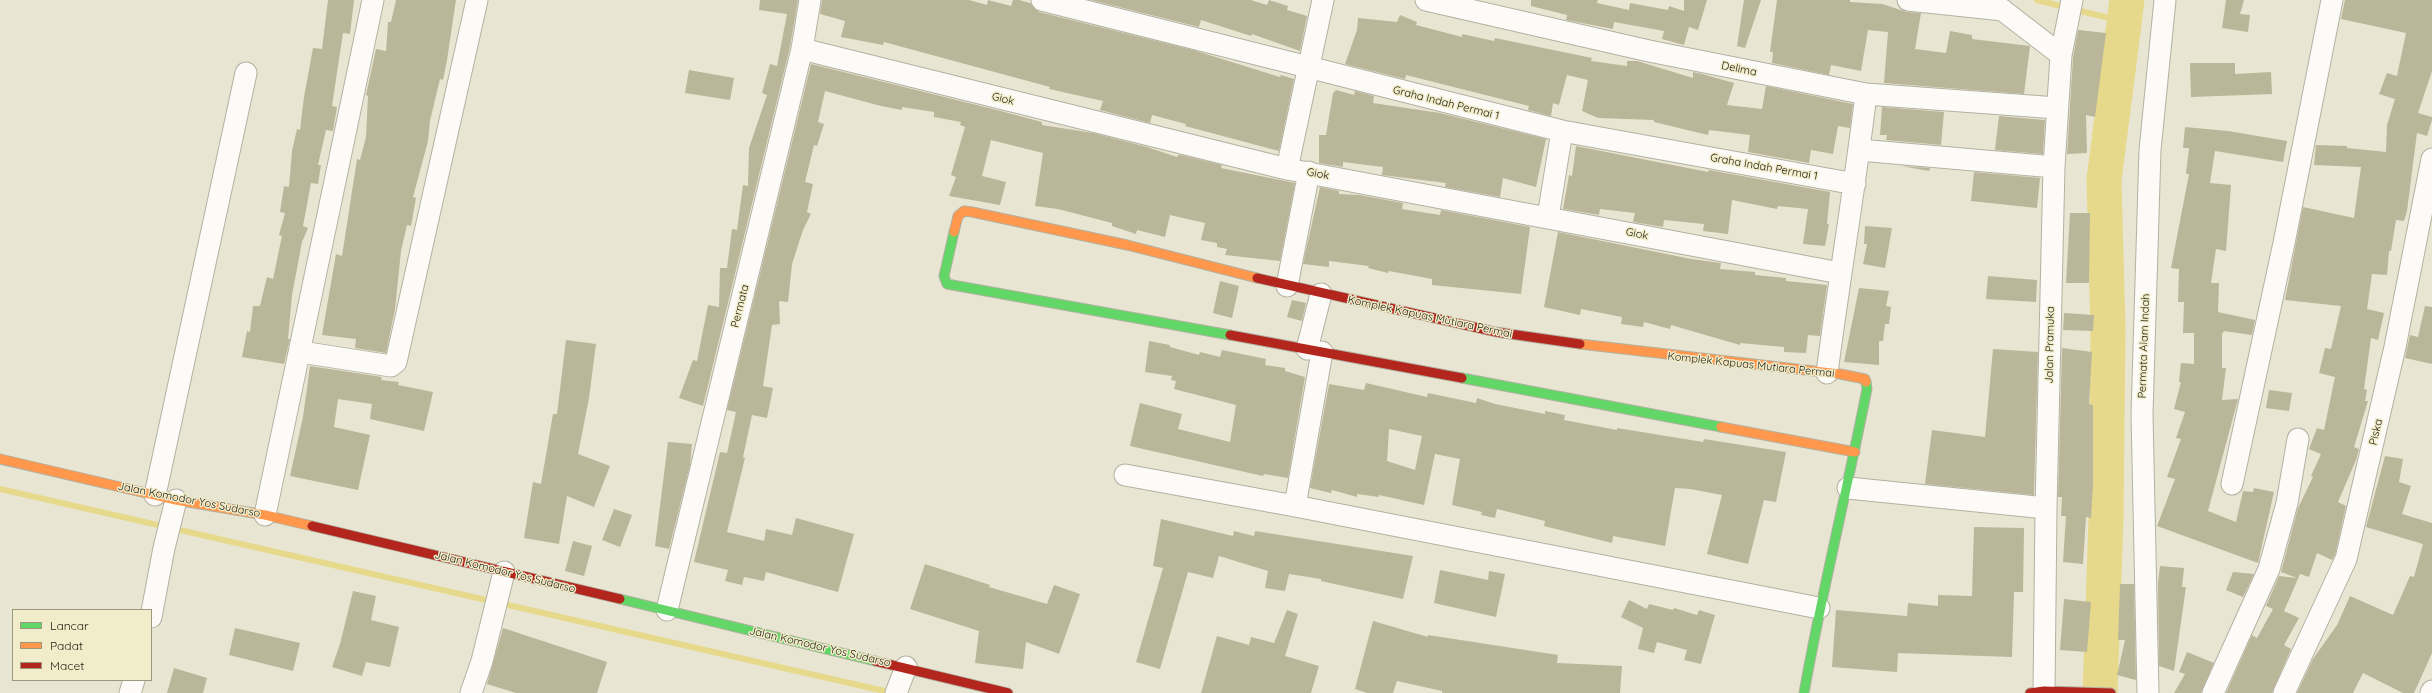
<!DOCTYPE html>
<html>
<head>
<meta charset="utf-8">
<style>
	body { margin:0 }
	#map { position:relative; width:2432px; height:693px; overflow:hidden; background:#e8e6d3; font-family:Quicksand,sans-serif }
	canvas { display:block }
	.legend { position:absolute; left:12px; top:609px; width:140px; height:72px; box-sizing:border-box; background:#f1ecca; border:1px solid #9c987f; margin:0; padding:5px 7px; list-style:none; font-size:12px; color:#1d1b0f }
	.legend li { display:flex; align-items:center; gap:8px; height:20px }
	.legend b { width:20px; border:1px solid #9c987f }
</style>
</head>
<body>
<div id="map">
<canvas width="2432" height="693"></canvas>
<ul class="legend">
<li><b style="height:5px;background:#63d668"></b>Lancar</li>
<li><b style="height:5px;background:#ff974d"></b>Padat</li>
<li><b style="height:5px;background:#b3261e"></b>Macet</li>
</ul>
</div>
<script>
const c = document.querySelector('canvas').getContext('2d');
c.lineJoin = 'round';
function strokePath(path, color, width, dash) {
  c.strokeStyle = color;
  c.lineWidth = width;
  c.lineCap = dash ? 'butt' : 'round';
  c.setLineDash(dash || []);
  c.stroke(path);
}
function fillPath(path, color) {
  c.fillStyle = color;
  c.fill(path, 'evenodd');
}
function label(font, color, halo, rows, align = 'center') {
  c.font = font + ' Quicksand,sans-serif';
  c.lineWidth = 3;
  c.setLineDash([]);
  c.textBaseline = 'middle';
  c.strokeStyle = halo;
  c.fillStyle = color;
  for (const [text, x, y, turn = 0] of rows) {
    c.save();
    c.translate(x, y);
    c.rotate((+turn || 0) * Math.PI / 180);
    c.textAlign = isNaN(turn) ? turn : align;
    if (halo) c.strokeText(text, 0, 0);
    c.fillText(text, 0, 0);
    c.restore();
  }
}
const stream = new Path2D(`
	M 2037,0 L 2125,22
	M 0,489 L 893,693`);
const river = new Path2D(`
	M 2100,693 L 2106,519 L 2108,329 L 2104,180 L 2127,0`);
const building = new Path2D(`
	M 328,0 L 354,0 L 350,34 L 343,33 L 332,106 L 337,107 L 333,131 L 326,130 L 318,165 L 321,165 L 318,184 L 311,183 L 303,226 L 308,228 L 302,242 L 292,295 L 288,339 L 290,339 L 284,364 L 242,357 L 247,331 L 250,332 L 253,306 L 260,306 L 267,277 L 273,279 L 282,236 L 279,235 L 285,213 L 280,212 L 284,186 L 289,187 L 292,151 L 297,129 L 300,130 L 304,97 L 313,48 L 322,49 Z
	M 396,0 L 456,0 L 447,60 L 443,80 L 440,79 L 430,121 L 428,141 L 413,197 L 416,198 L 411,226 L 407,225 L 401,251 L 395,309 L 386,353 L 355,348 L 356,339 L 322,335 L 336,254 L 342,256 L 357,159 L 360,160 L 366,137 L 368,96 L 366,95 L 376,49 L 386,51 L 388,22 L 391,22 Z
	M 760,0 L 798,0 L 790,47 L 703,406 L 679,398 L 693,360 L 697,361 L 708,305 L 719,307 L 720,268 L 727,268 L 732,229 L 737,230 L 743,185 L 748,186 L 749,148 L 767,95 L 762,93 L 770,64 L 777,66 L 787,14 L 759,10 Z
	M 822,0 L 969,0 L 987,5 L 988,0 L 1011,6 L 1013,0 L 1019,0 L 1030,3 L 1039,12 L 1193,50 L 1280,77 L 1281,75 L 1294,79 L 1279,151 L 1185,126 L 1186,124 L 1152,115 L 1150,123 L 1100,110 L 1103,101 L 1049,89 L 1050,87 L 884,42 L 883,45 L 841,37 L 845,21 L 820,14 Z
	M 1091,0 L 1251,0 L 1267,5 L 1269,0 L 1288,6 L 1287,10 L 1307,16 L 1300,51 L 1252,34 L 1251,36 L 1201,20 L 1199,27 Z
	M 1531,0 L 1598,0 L 1597,3 L 1629,10 L 1630,3 L 1668,10 L 1669,6 L 1684,11 L 1684,0 L 1707,0 L 1698,30 L 1689,27 L 1684,45 L 1662,39 L 1664,31 L 1614,22 L 1613,29 L 1566,20 L 1567,15 L 1531,6 Z
	M 1744,0 L 1761,0 L 1745,48 L 1737,46 Z
	M 1777,0 L 1850,0 L 1850,2 L 1882,4 L 1907,12 L 1921,13 L 1915,49 L 1946,53 L 1950,31 L 1972,35 L 1972,39 L 2030,46 L 2024,94 L 1884,83 L 1888,32 L 1868,30 L 1861,71 L 1831,65 L 1829,75 L 1772,63 L 1773,52 L 1770,52 Z
	M 2226,0 L 2244,0 L 2240,14 L 2250,15 L 2248,32 L 2222,28 Z
	M 2345,0 L 2432,0 L 2432,71 L 2418,113 L 2432,117 L 2432,120 L 2427,136 L 2417,133 L 2407,211 L 2404,221 L 2396,220 L 2391,251 L 2389,251 L 2387,275 L 2372,274 L 2367,309 L 2384,313 L 2378,340 L 2371,338 L 2364,389 L 2367,390 L 2365,401 L 2368,401 L 2354,447 L 2359,449 L 2356,460 L 2338,502 L 2346,506 L 2335,555 L 2332,560 L 2317,553 L 2309,577 L 2300,574 L 2284,611 L 2299,618 L 2284,645 L 2291,649 L 2272,693 L 2226,693 L 2252,635 L 2257,638 L 2273,609 L 2266,606 L 2279,576 L 2297,578 L 2281,572 L 2298,508 L 2313,477 L 2311,476 L 2321,454 L 2309,449 L 2317,428 L 2324,430 L 2335,377 L 2319,373 L 2325,348 L 2331,349 L 2341,306 L 2285,300 L 2303,207 L 2354,218 L 2361,167 L 2314,165 L 2316,145 L 2347,146 L 2347,148 L 2386,152 L 2387,125 L 2395,99 L 2379,94 L 2387,73 L 2397,76 L 2406,33 L 2341,19 Z
	M 1400,15 L 1417,22 L 1416,25 L 1462,37 L 1462,34 L 1494,41 L 1495,38 L 1592,58 L 1591,61 L 1627,66 L 1627,61 L 1637,61 L 1693,78 L 1693,72 L 1702,74 L 1734,83 L 1727,105 L 1762,109 L 1766,86 L 1853,104 L 1850,128 L 1838,126 L 1833,154 L 1811,150 L 1809,163 L 1748,152 L 1750,135 L 1709,130 L 1708,135 L 1654,122 L 1654,120 L 1598,118 L 1582,111 L 1588,80 L 1567,75 L 1559,105 L 1553,103 L 1551,116 L 1528,110 L 1529,106 L 1406,75 L 1405,79 L 1345,64 L 1357,30 L 1358,18 L 1397,22 Z
	M 2078,30 L 2106,33 L 2095,117 L 2086,115 L 2087,153 L 2067,154 L 2073,57 Z
	M 2190,63 L 2235,63 L 2235,74 L 2271,72 L 2272,94 L 2191,97 Z
	M 811,64 L 997,110 L 1042,122 L 1042,125 L 1093,133 L 1147,147 L 1177,157 L 1178,155 L 1181,155 L 1222,165 L 1221,168 L 1295,183 L 1280,261 L 1225,255 L 1227,249 L 1217,247 L 1217,243 L 1201,240 L 1205,223 L 1170,215 L 1165,237 L 1137,230 L 1136,234 L 1112,226 L 1112,223 L 1058,209 L 1035,206 L 1043,153 L 991,140 L 982,176 L 1006,182 L 1000,205 L 949,196 L 956,177 L 951,175 L 965,127 L 960,125 L 961,122 L 934,117 L 934,112 L 902,107 L 902,110 L 881,106 L 825,91 L 818,122 L 824,124 L 817,146 L 814,145 L 805,182 L 813,184 L 807,212 L 811,214 L 803,230 L 792,264 L 788,302 L 779,301 L 780,324 L 772,325 L 763,386 L 773,388 L 767,418 L 752,415 L 743,457 L 745,458 L 727,532 L 764,541 L 766,529 L 792,535 L 796,518 L 854,534 L 838,592 L 766,572 L 764,581 L 744,577 L 742,585 L 725,581 L 728,570 L 694,562 L 720,452 L 727,453 L 736,412 L 727,410 Z
	M 689,70 L 734,78 L 730,100 L 685,93 Z
	M 1336,90 L 1354,95 L 1355,91 L 1374,96 L 1373,103 L 1440,113 L 1546,139 L 1536,187 L 1503,178 L 1500,197 L 1445,187 L 1446,183 L 1382,175 L 1383,167 L 1343,162 L 1343,167 L 1319,163 L 1319,135 L 1326,135 L 1333,93 Z
	M 1882,107 L 1944,112 L 1941,145 L 1886,140 L 1887,135 L 1880,135 Z
	M 1999,116 L 2045,120 L 2043,154 L 1995,150 Z
	M 2185,127 L 2228,131 L 2287,141 L 2283,162 L 2215,151 L 2210,183 L 2231,185 L 2226,251 L 2216,249 L 2211,283 L 2219,283 L 2218,312 L 2255,320 L 2252,335 L 2224,331 L 2222,334 L 2222,368 L 2226,368 L 2222,400 L 2238,399 L 2208,511 L 2236,522 L 2243,491 L 2253,492 L 2254,488 L 2274,492 L 2258,563 L 2157,526 L 2175,479 L 2167,477 L 2181,439 L 2176,438 L 2185,412 L 2174,409 L 2181,382 L 2179,382 L 2181,363 L 2194,364 L 2194,333 L 2183,333 L 2184,302 L 2178,302 L 2179,269 L 2171,268 L 2189,174 L 2186,174 L 2189,148 L 2183,148 Z
	M 1576,146 L 1708,172 L 1709,170 L 1830,192 L 1827,224 L 1829,224 L 1825,246 L 1803,244 L 1808,209 L 1778,206 L 1777,209 L 1732,200 L 1728,234 L 1703,231 L 1704,224 L 1664,220 L 1663,227 L 1633,222 L 1635,213 L 1600,209 L 1599,215 L 1563,209 L 1569,175 L 1572,176 Z
	M 1901,166 L 1930,168 L 1929,171 Z
	M 1974,172 L 2040,178 L 2037,208 L 1971,201 Z
	M 1320,187 L 1339,191 L 1339,194 L 1359,195 L 1403,203 L 1402,209 L 1440,215 L 1441,210 L 1530,227 L 1521,294 L 1432,285 L 1432,279 L 1389,271 L 1388,273 L 1368,268 L 1369,266 L 1329,261 L 1329,267 L 1303,264 Z
	M 2070,213 L 2090,213 L 2089,283 L 2066,283 Z
	M 1865,226 L 1892,228 L 1885,268 L 1863,264 L 1867,244 L 1864,244 Z
	M 1558,232 L 1691,259 L 1721,263 L 1720,269 L 1755,272 L 1755,275 L 1786,278 L 1786,281 L 1827,285 L 1820,336 L 1808,335 L 1806,353 L 1784,352 L 1784,347 L 1740,343 L 1740,345 L 1671,325 L 1670,329 L 1644,322 L 1643,327 L 1621,324 L 1622,317 L 1581,309 L 1580,315 L 1544,307 Z
	M 1988,276 L 2037,280 L 2036,302 L 1986,299 Z
	M 1220,281 L 1239,286 L 1232,318 L 1213,313 Z
	M 1859,288 L 1889,291 L 1886,306 L 1891,307 L 1889,324 L 1885,324 L 1883,341 L 1879,341 L 1879,365 L 1844,362 Z
	M 1292,300 L 1306,303 L 1302,321 L 1287,317 Z
	M 2425,306 L 2432,307 L 2432,364 L 2405,358 L 2410,335 L 2418,337 Z
	M 2064,313 L 2094,315 L 2093,331 L 2063,330 Z
	M 566,340 L 596,344 L 589,398 L 578,454 L 610,466 L 594,507 L 567,496 L 559,544 L 524,538 L 533,482 L 541,484 L 553,414 L 557,414 Z
	M 1149,341 L 1170,345 L 1170,347 L 1199,355 L 1200,352 L 1220,357 L 1222,350 L 1266,359 L 1265,365 L 1285,368 L 1285,371 L 1305,377 L 1288,478 L 1264,474 L 1263,476 L 1130,446 L 1140,403 L 1182,414 L 1178,429 L 1230,442 L 1236,405 L 1174,389 L 1176,381 L 1171,380 L 1172,376 L 1145,372 Z
	M 2062,348 L 2092,352 L 2089,404 L 2093,405 L 2093,485 L 2091,518 L 2086,517 L 2083,564 L 2063,562 L 2066,516 L 2061,516 L 2062,497 L 2058,497 Z
	M 1993,349 L 2038,352 L 2034,495 L 1925,484 L 1932,430 L 1985,437 Z
	M 310,366 L 382,377 L 381,380 L 399,382 L 398,385 L 433,392 L 424,431 L 370,419 L 372,404 L 338,399 L 334,427 L 370,435 L 358,490 L 290,476 L 303,417 Z
	M 1366,383 L 1427,397 L 1428,393 L 1476,403 L 1477,398 L 1495,404 L 1545,414 L 1545,411 L 1565,415 L 1564,420 L 1617,430 L 1617,428 L 1703,442 L 1704,439 L 1786,452 L 1776,502 L 1764,500 L 1748,564 L 1707,554 L 1722,495 L 1690,489 L 1675,488 L 1665,546 L 1613,536 L 1612,543 L 1544,526 L 1545,521 L 1497,509 L 1495,518 L 1481,515 L 1482,512 L 1452,505 L 1460,459 L 1435,454 L 1424,505 L 1379,495 L 1379,497 L 1357,494 L 1357,497 L 1332,490 L 1331,493 L 1310,488 L 1329,384 L 1364,390 ZM 1389,429 L 1422,436 L 1415,470 L 1387,461 Z
	M 2269,390 L 2292,393 L 2289,411 L 2266,408 Z
	M 668,442 L 692,444 L 690,465 L 669,549 L 655,546 Z
	M 2385,456 L 2403,459 L 2399,482 L 2411,486 L 2402,514 L 2432,523 L 2432,653 L 2414,693 L 2403,693 L 2363,673 L 2353,693 L 2297,693 L 2313,659 L 2337,625 L 2350,596 L 2393,615 L 2410,576 L 2414,577 L 2423,544 L 2366,527 Z
	M 614,509 L 632,515 L 620,547 L 602,540 Z
	M 1161,519 L 1233,536 L 1234,531 L 1254,536 L 1255,531 L 1413,556 L 1403,599 L 1321,581 L 1321,579 L 1289,574 L 1285,591 L 1265,588 L 1268,571 L 1219,556 L 1213,578 L 1188,572 L 1160,669 L 1136,662 L 1163,568 L 1153,566 Z
	M 1974,527 L 2024,528 L 2023,592 L 2014,592 L 2012,657 L 1898,653 L 1897,672 L 1832,667 L 1836,610 L 1907,616 L 1908,603 L 1938,606 L 1938,595 L 1972,596 Z
	M 573,541 L 592,546 L 584,576 L 565,571 Z
	M 925,564 L 990,585 L 989,587 L 1047,604 L 1054,585 L 1080,594 L 1059,654 L 1026,642 L 1023,669 L 975,663 L 979,631 L 910,609 Z
	M 2160,566 L 2184,568 L 2182,587 L 2186,587 L 2174,671 L 2159,666 L 2158,583 Z
	M 1440,570 L 1488,580 L 1489,571 L 1505,574 L 1496,617 L 1434,603 Z
	M 2233,572 L 2254,574 L 2243,597 L 2226,590 Z
	M 2120,584 L 2134,584 L 2136,680 L 2117,675 L 2125,640 L 2118,640 Z
	M 353,591 L 376,596 L 371,620 L 399,627 L 390,667 L 366,662 L 362,676 L 332,667 L 340,644 Z
	M 2064,599 L 2091,602 L 2087,652 L 2060,650 Z
	M 1629,600 L 1647,609 L 1649,604 L 1673,610 L 1674,608 L 1697,615 L 1699,610 L 1715,615 L 1701,664 L 1684,660 L 1687,650 L 1657,642 L 1654,653 L 1638,649 L 1643,628 L 1621,617 Z
	M 1287,610 L 1298,614 L 1285,656 L 1319,666 L 1311,693 L 1201,693 L 1217,636 L 1249,645 L 1251,637 L 1274,643 Z
	M 1373,621 L 1428,637 L 1428,635 L 1558,655 L 1557,663 L 1622,666 L 1620,693 L 1442,693 L 1442,691 L 1397,681 L 1393,693 L 1367,693 L 1355,689 Z
	M 235,628 L 300,643 L 293,671 L 229,655 Z
	M 503,628 L 607,662 L 597,693 L 516,693 L 487,684 Z
	M 2187,652 L 2214,663 L 2201,693 L 2174,693 L 2185,674 L 2179,672 Z
	M 174,668 L 207,678 L 203,693 L 167,693 Z`);
const street = new Path2D(`
	M 1042,0 L 1562,131 L 1855,184
	M 1426,0 L 1649,51 L 1866,94 L 2057,108
	M 1908,0 L 2003,10
	M 1992,2 L 2061,55
	M 802,49 L 1287,169 L 1840,273
	M 1859,150 L 2054,167
	M 1287,169 L 1323,0
	M 1548,217 L 1562,131
	M 1287,286 L 1309,172
	M 1307,349 L 1321,294
	M 301,352 L 391,366 L 396,362 L 477,0
	M 1827,373 C 1839,280 1855,187 1866,94
	M 1125,475 L 1295,506 L 1819,608
	M 2232,484 L 2284,243 L 2332,0
	M 1848,488 L 2046,508
	M 155,495 L 246,73
	M 1295,506 L 1322,352
	M 265,515 L 373,0
	M 667,610 L 802,49 L 810,0
	M 151,617 L 164,548 L 176,500
	M 130,693 L 134,680
	M 471,693 L 482,661 L 504,572
	M 896,693 L 906,667
	M 2044,693 L 2046,508 L 2054,167 L 2061,55 L 2072,0
	M 2148,693 L 2142,414 L 2150,150 L 2165,0
	M 2213,693 L 2269,569 L 2287,503 L 2298,439
	M 2284,693 L 2346,559 L 2395,347 L 2432,159
	M 2431,693 L 2432,691`);
const fast = new Path2D(`
	M 954,232 L 944,276 L 947,284 L 1230,335
	M 1462,378 L 1721,427
	M 620,599 L 875,661
	M 1804,693 C 1822,591 1847,491 1867,389 L 1866,382`);
const slow = new Path2D(`
	M 954,232 L 958,216 L 964,211 L 972,212 L 1127,245 L 1257,278
	M 1580,344 L 1840,374 L 1865,379 L 1866,382
	M 1721,427 L 1855,452
	M 0,459 L 176,500 L 265,515 L 312,526`);
const jam = new Path2D(`
	M 1257,278 L 1496,332 L 1580,344
	M 1230,335 L 1462,378
	M 312,526 L 620,599
	M 875,661 L 1008,693
	M 2030,693 L 2044,691 L 2111,693`);
const streetNames = [
	["Delima",1739,69,11],
	["Giok",1003,99,14],
	["Graha Indah Permai 1",1446,103,14],
	["Graha Indah Permai 1",1764,167,10],
	["Giok",1318,174,10],
	["Giok",1637,234,11],
	["Permata",740,306,-76],
	["Komplek Kapuas Mutiara Permai",1430,317,12],
	["Jalan Pramuka",2050,345,-89],
	["Permata Alam Indah",2144,346,-88],
	["Komplek Kapuas Mutiara Permai",1751,365,6],
	["Piska",2376,432,-77],
	["Jalan Komodor Yos Sudarso",189,500,11],
	["Jalan Komodor Yos Sudarso",505,572,14],
	["Jalan Komodor Yos Sudarso",820,647,13]
];
strokePath(stream, '#e6d98b', 6);
strokePath(river, '#e6d98b', 35);
fillPath(building, '#bab699');
strokePath(street, '#b3b1a2', 23);
strokePath(fast, '#b3b1a2', 11);
strokePath(slow, '#b3b1a2', 11);
strokePath(jam, '#b3b1a2', 11);
strokePath(street, '#fcfbf8', 21);
strokePath(fast, '#63d668', 9);
strokePath(slow, '#ff974d', 9);
strokePath(jam, '#b3261e', 9);
label('11px', '#1d1b0f', '#f1ecca', streetNames);
</script>
</body>
</html>
